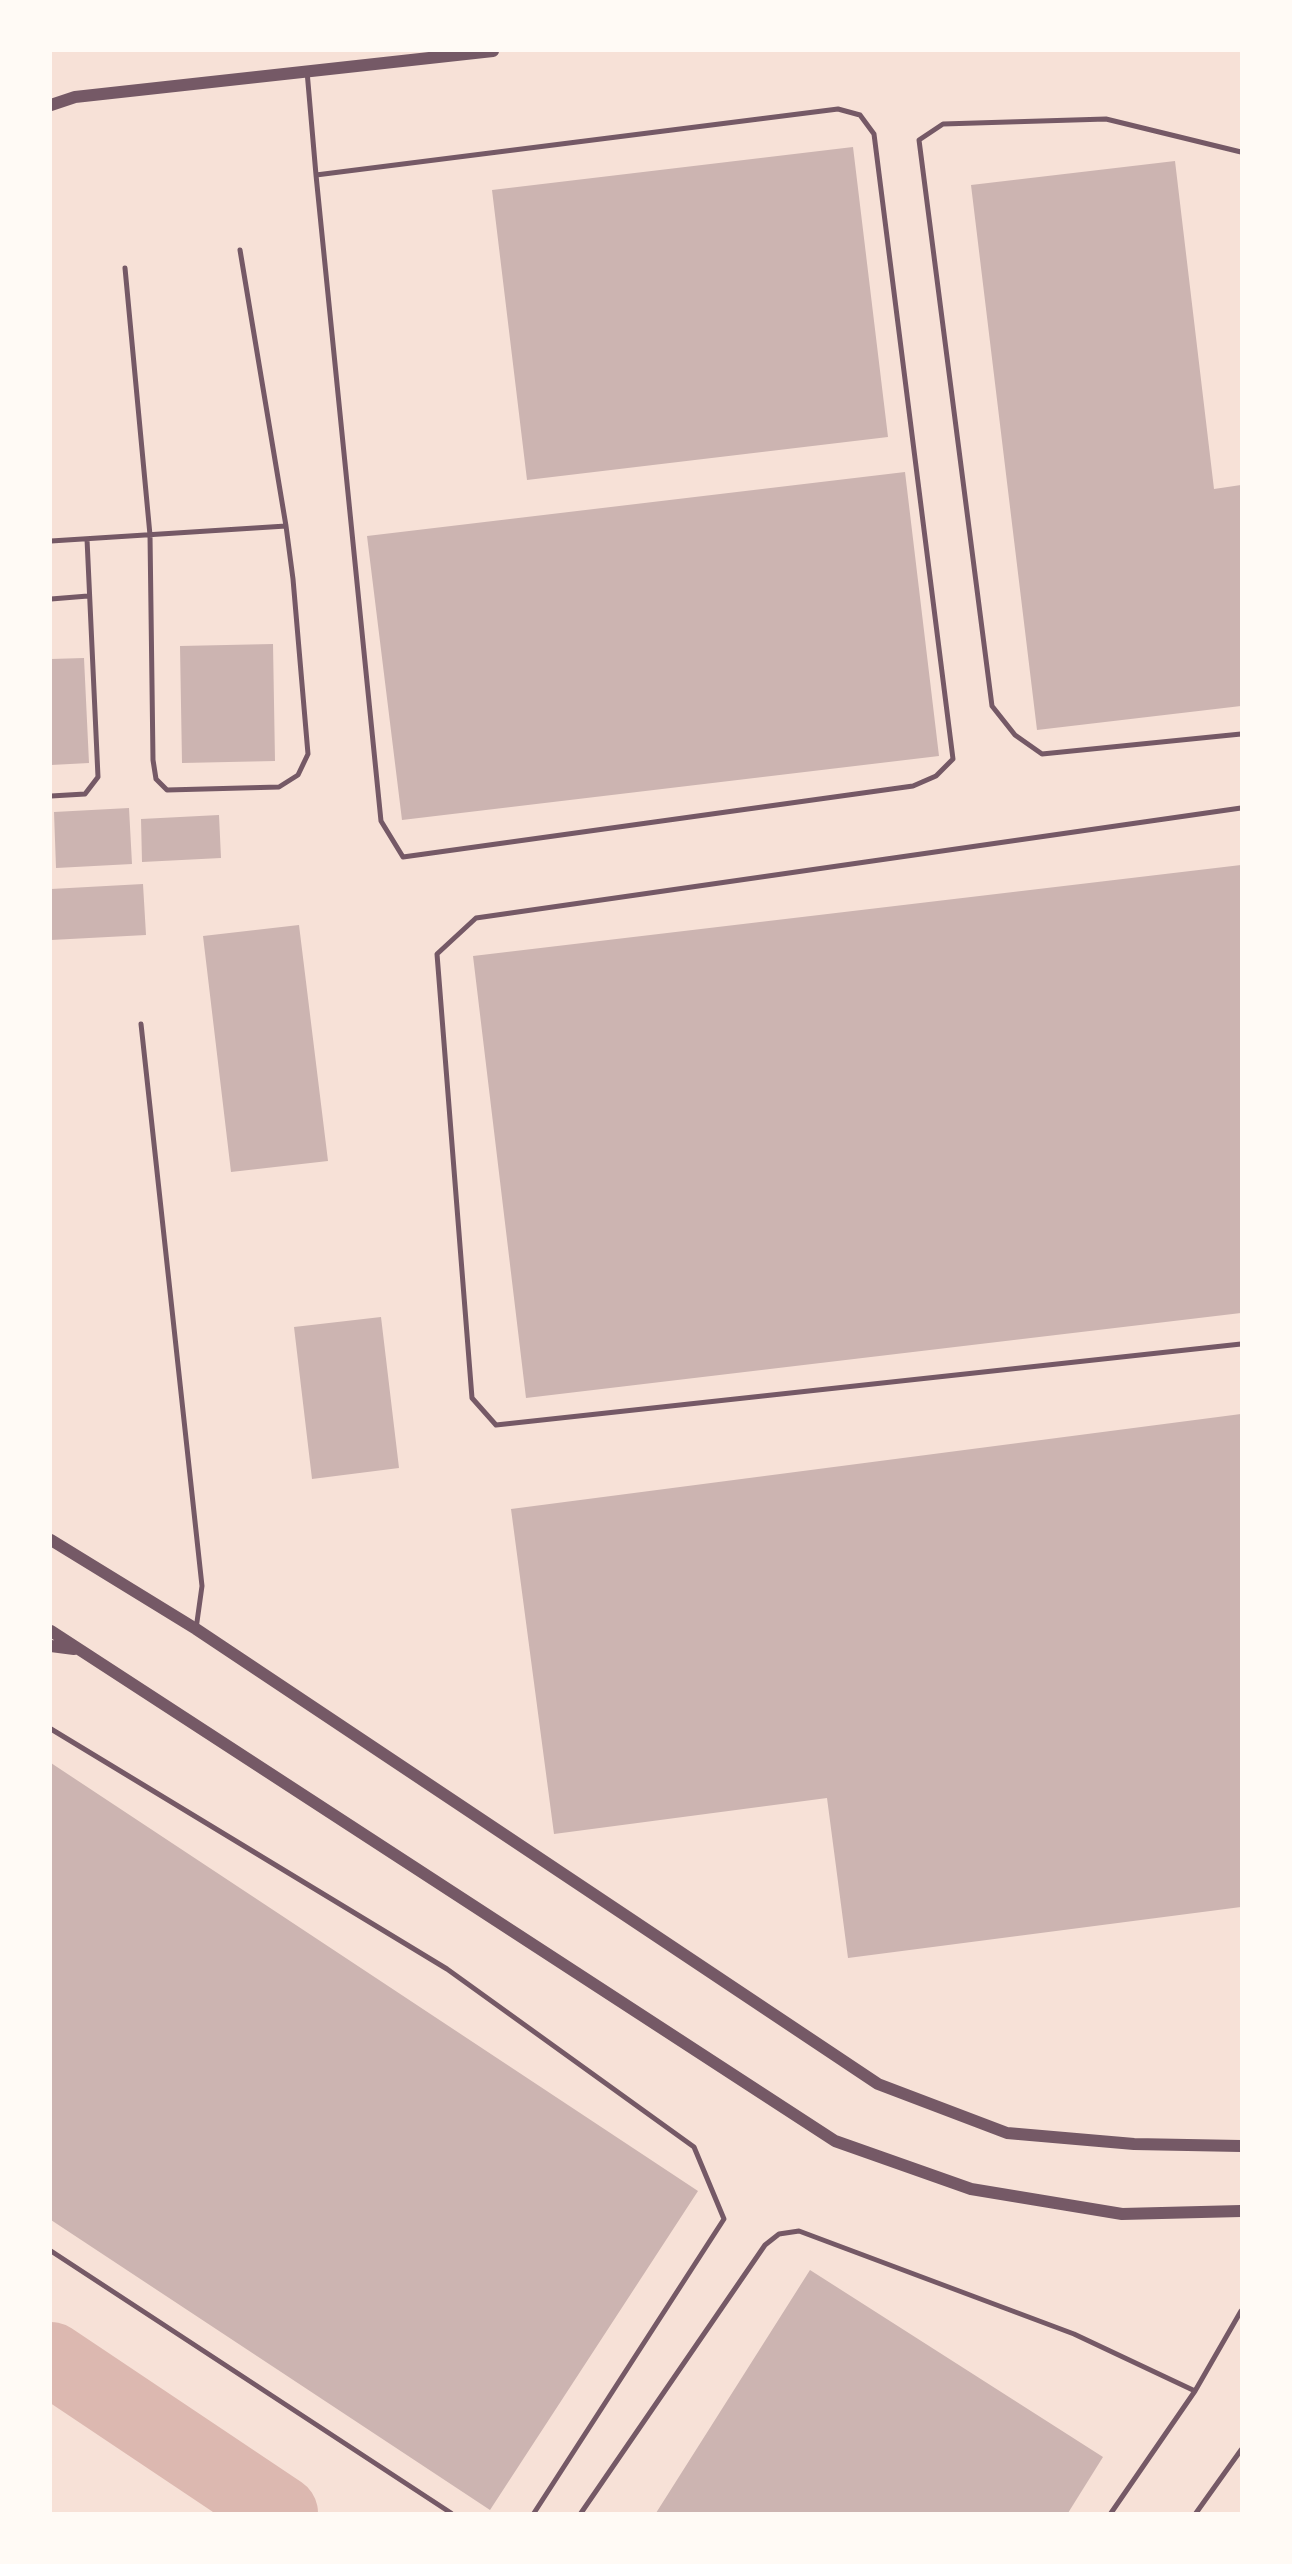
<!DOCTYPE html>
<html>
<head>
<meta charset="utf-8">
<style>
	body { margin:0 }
	#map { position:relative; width:1292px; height:2564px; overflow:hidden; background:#f7e1d7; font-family:Lora,serif }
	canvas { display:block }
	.frame { position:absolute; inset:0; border:52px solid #fffaf5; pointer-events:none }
</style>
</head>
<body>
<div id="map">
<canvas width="1292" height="2564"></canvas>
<div class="frame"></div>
</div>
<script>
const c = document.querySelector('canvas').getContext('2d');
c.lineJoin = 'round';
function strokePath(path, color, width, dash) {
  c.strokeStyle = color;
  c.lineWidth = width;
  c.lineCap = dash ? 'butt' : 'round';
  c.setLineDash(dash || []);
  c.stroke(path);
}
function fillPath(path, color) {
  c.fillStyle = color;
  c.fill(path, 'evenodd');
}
const river = new Path2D(`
	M 51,2359 L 281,2513`);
const building = new Path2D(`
	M 853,147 L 888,437 L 527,480 L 492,190 Z
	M 1175,161 L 1214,489 L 1241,485 L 1241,706 L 1037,730 L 971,185 Z
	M 905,472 L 939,756 L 402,820 L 367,536 Z
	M 273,644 L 275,761 L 182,763 L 180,646 Z
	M 84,658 L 89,763 L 51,765 L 51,659 Z
	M 129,808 L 132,864 L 56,868 L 54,812 Z
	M 219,815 L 221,858 L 142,862 L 141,819 Z
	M 1241,865 L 1241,1313 L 526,1398 L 473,956 Z
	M 143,884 L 146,935 L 51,940 L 51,889 Z
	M 299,925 L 328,1161 L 231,1172 L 203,936 Z
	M 381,1317 L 399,1468 L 312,1479 L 294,1327 Z
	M 1241,1414 L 1241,1907 L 848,1958 L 827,1798 L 554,1834 L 511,1509 Z
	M 51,1763 L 698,2191 L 490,2510 L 51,2220 Z
	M 810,2270 L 1103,2457 L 1068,2513 L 656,2513 Z`);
const service = new Path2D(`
	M 307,71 L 316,175 L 381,821 L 403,857 L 913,786 L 936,776 L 953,759 L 874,134 L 860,115 L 838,109 L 316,175
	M 1241,152 L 1106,119 L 943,124 L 919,140 L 992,706 L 1015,735 L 1042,754 L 1241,734
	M 125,268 L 150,535 L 153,760 L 156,779 L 167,790 L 279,787 L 298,775 L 308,754 L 293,579 L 286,526
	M 51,541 L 286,526 L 240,250
	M 51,599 L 88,596
	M 51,796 L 85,794 L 98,777 L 87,539
	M 1241,808 L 476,918 L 437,954 L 472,1398 L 496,1425 L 1241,1344
	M 141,1024 L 202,1586 L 196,1629
	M 51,1729 L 447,1969 L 694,2147 L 724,2219 L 534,2513
	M 51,2251 L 451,2513
	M 581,2513 L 765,2245 L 779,2234 L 799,2231 L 1074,2334 L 1195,2391
	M 1111,2513 L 1195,2391 L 1241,2311
	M 1196,2513 L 1241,2450`);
const tertiary = new Path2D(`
	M 51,105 L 75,97 L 493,51
	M 51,1540 L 196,1629 L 878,2084 L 1007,2133 L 1134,2144 L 1241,2146
	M 51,1631 L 835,2141 L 971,2189 L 1122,2214 L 1241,2211
	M 51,1646 L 74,1649`);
strokePath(river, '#dcb8b0', 74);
fillPath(building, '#ccb4b1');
strokePath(service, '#755966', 5);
strokePath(tertiary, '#755966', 12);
</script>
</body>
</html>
